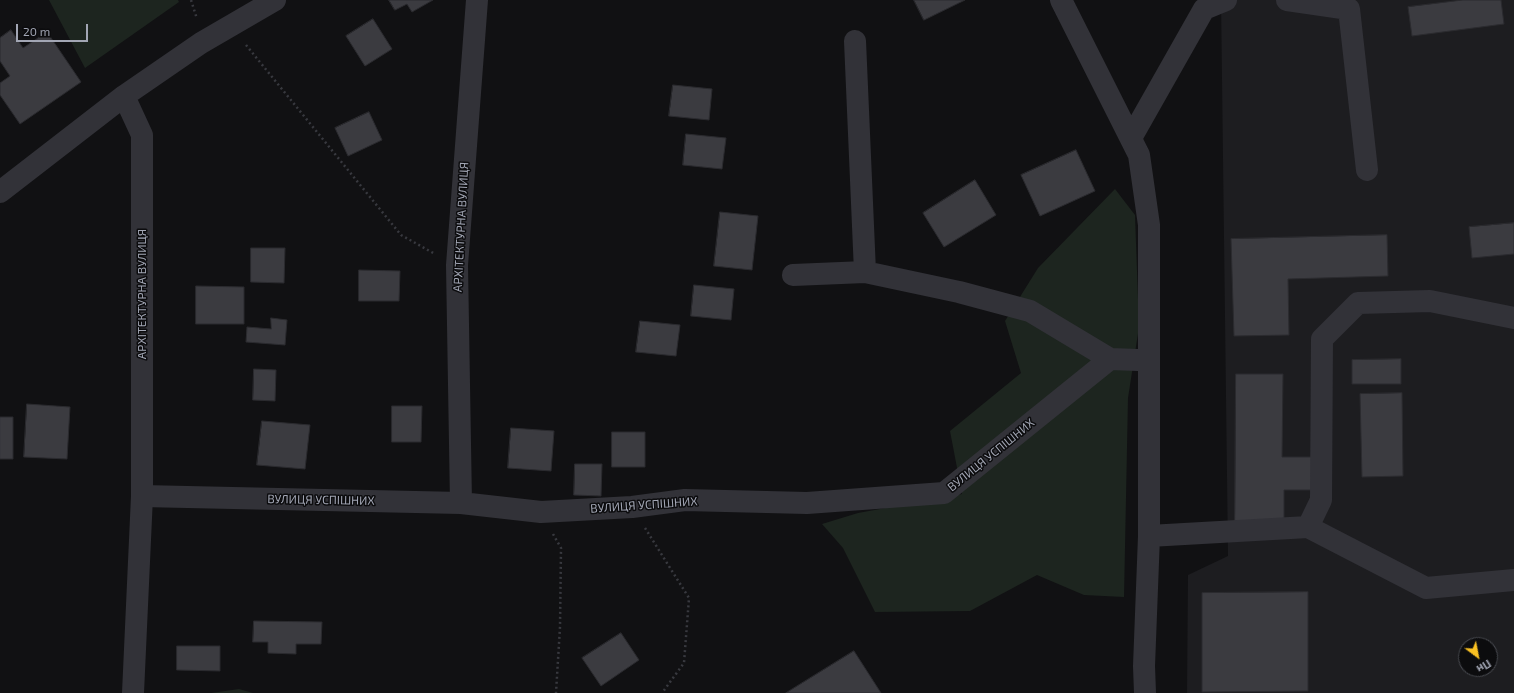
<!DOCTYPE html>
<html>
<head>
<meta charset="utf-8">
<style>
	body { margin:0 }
	#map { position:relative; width:1514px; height:693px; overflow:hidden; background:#111113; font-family:"Exo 2",sans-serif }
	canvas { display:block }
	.north { position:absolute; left:1458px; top:637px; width:40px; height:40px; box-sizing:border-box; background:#0c0c0e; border:1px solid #484a50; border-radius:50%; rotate:148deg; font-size:11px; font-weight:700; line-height:16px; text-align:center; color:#a2a6b4 }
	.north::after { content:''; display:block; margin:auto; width:14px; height:18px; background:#f9c022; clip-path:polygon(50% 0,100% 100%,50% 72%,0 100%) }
	.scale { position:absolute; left:16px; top:24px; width:72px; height:18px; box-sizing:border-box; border:2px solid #a2a6b4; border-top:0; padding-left:5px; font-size:12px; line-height:14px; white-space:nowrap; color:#a2a6b4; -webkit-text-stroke:3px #0c0c0e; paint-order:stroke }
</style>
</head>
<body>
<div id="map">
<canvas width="1514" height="693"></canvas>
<div class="north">Пн</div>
<div class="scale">20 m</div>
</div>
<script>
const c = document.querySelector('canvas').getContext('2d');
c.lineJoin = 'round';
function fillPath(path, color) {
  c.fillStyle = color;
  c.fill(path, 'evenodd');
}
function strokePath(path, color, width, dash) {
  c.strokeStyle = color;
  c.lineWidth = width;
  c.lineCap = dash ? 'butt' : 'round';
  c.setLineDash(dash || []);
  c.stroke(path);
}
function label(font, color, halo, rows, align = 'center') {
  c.font = font + ' "Exo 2",sans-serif';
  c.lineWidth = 3;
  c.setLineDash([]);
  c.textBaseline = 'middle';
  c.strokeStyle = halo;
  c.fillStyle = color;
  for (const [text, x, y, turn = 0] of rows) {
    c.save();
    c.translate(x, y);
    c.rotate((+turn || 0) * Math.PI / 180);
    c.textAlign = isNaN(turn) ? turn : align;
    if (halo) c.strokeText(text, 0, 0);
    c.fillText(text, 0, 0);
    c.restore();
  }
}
const built = new Path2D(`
	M 1221,0 L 1514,0 L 1514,693 L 1187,693 L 1188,575 L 1228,556 ZM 1466,645 L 1490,645 L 1490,669 L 1466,669 Z`);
const green = new Path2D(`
	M 49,0 L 178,0 L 179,2 L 85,68 Z
	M 1115,189 L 1135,215 L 1139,327 L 1128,398 L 1124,597 L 1084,595 L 1037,575 L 970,611 L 875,612 L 843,548 L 822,524 L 858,513 L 962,494 L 950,431 L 1021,373 L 1005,321 L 1038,268 Z
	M 239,689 L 253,693 L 211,693 Z`);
const building = new Path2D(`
	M 389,0 L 433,0 L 412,12 L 407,4 L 395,10 Z
	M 914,0 L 965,0 L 924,20 Z
	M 1463,0 L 1501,0 L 1504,24 L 1412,36 L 1408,7 Z
	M 373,19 L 392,49 L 365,66 L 346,36 Z
	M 11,30 L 23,48 L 47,32 L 81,82 L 20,124 L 0,95 L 0,83 L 10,76 L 0,61 L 0,38 Z
	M 673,85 L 712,89 L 709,120 L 669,116 Z
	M 369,112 L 382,140 L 348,156 L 335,128 Z
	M 686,134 L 726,138 L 722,169 L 683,165 Z
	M 1076,150 L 1095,191 L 1040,216 L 1021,175 Z
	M 975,180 L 996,215 L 944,247 L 923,213 Z
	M 720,212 L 758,216 L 752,270 L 714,266 Z
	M 1514,223 L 1514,254 L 1472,258 L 1469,227 Z
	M 1387,235 L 1388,276 L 1288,279 L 1289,335 L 1234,336 L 1231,239 Z
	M 251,248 L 285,248 L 284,283 L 251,282 Z
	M 359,270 L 400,271 L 399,301 L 359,301 Z
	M 694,285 L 734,289 L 731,320 L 691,316 Z
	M 196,286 L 244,287 L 244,324 L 196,324 Z
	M 271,318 L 287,320 L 285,345 L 246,342 L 247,327 L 271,329 Z
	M 640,321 L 680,325 L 676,356 L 636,352 Z
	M 1401,359 L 1401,384 L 1352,384 L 1352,360 Z
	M 254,369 L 276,370 L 275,401 L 253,400 Z
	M 1236,374 L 1283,374 L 1282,457 L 1313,457 L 1313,490 L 1284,490 L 1284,521 L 1235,521 Z
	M 1402,393 L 1403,476 L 1362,477 L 1360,394 Z
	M 27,404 L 70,407 L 67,459 L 24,457 Z
	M 392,406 L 422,406 L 421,442 L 392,442 Z
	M 0,417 L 13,417 L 13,459 L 0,459 Z
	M 262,421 L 310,425 L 305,469 L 257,465 Z
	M 511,428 L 554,431 L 551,471 L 508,468 Z
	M 612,432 L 645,432 L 645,467 L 612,467 Z
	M 575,464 L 602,464 L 601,496 L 574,495 Z
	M 1308,592 L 1308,691 L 1202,692 L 1202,593 Z
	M 254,621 L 322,622 L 321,644 L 296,644 L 296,654 L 268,653 L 268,642 L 253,642 Z
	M 621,633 L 639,660 L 601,686 L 582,658 Z
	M 177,646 L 220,646 L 220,671 L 177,670 Z
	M 854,651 L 881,693 L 786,693 Z`);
const path = new Path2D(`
	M 191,0 L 197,19
	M 246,45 L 401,235 L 435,254
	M 645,528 L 689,598 L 684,663 L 662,693
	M 553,534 L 561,548 L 560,627 L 556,693`);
const minor = new Path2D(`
	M 1061,0 L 1139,155 L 1149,225 L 1149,536 L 1144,666 L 1145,693
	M 1287,0 L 1349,9 L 1367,170
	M 855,41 L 865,272
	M 124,96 L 142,135 L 142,496 L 133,693
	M 1131,138 L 1204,9 L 1226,0
	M 0,192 L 124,96 L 201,43 L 275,0
	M 793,275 L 865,272 L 959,292 L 1030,311 L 1110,359
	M 142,496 L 461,503 L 541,512 L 632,507 L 685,500 L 807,503 L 944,493 L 1110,359 L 1138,360 L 1148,358
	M 461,503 L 457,265 L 477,0
	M 1308,527 L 1321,500 L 1322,339 L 1358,303 L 1430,301 L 1514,318
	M 1149,536 L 1308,527 L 1426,588 L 1514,580`);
const streetNames = [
	["АРХІТЕКТУРНА ВУЛИЦЯ",461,227,-87],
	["АРХІТЕКТУРНА ВУЛИЦЯ",142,294,-90],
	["ВУЛИЦЯ УСПІШНИХ",991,455,-39],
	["ВУЛИЦЯ УСПІШНИХ",321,500,1],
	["ВУЛИЦЯ УСПІШНИХ",644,505,-4]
];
fillPath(built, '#1d1d20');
fillPath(green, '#1d251f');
fillPath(building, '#3b3b40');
strokePath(building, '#2b2b2f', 1);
strokePath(path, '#38393f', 2.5, [2, 3]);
strokePath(minor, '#323238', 22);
label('12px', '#a2a6b4', '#0c0c0e', streetNames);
</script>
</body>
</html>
